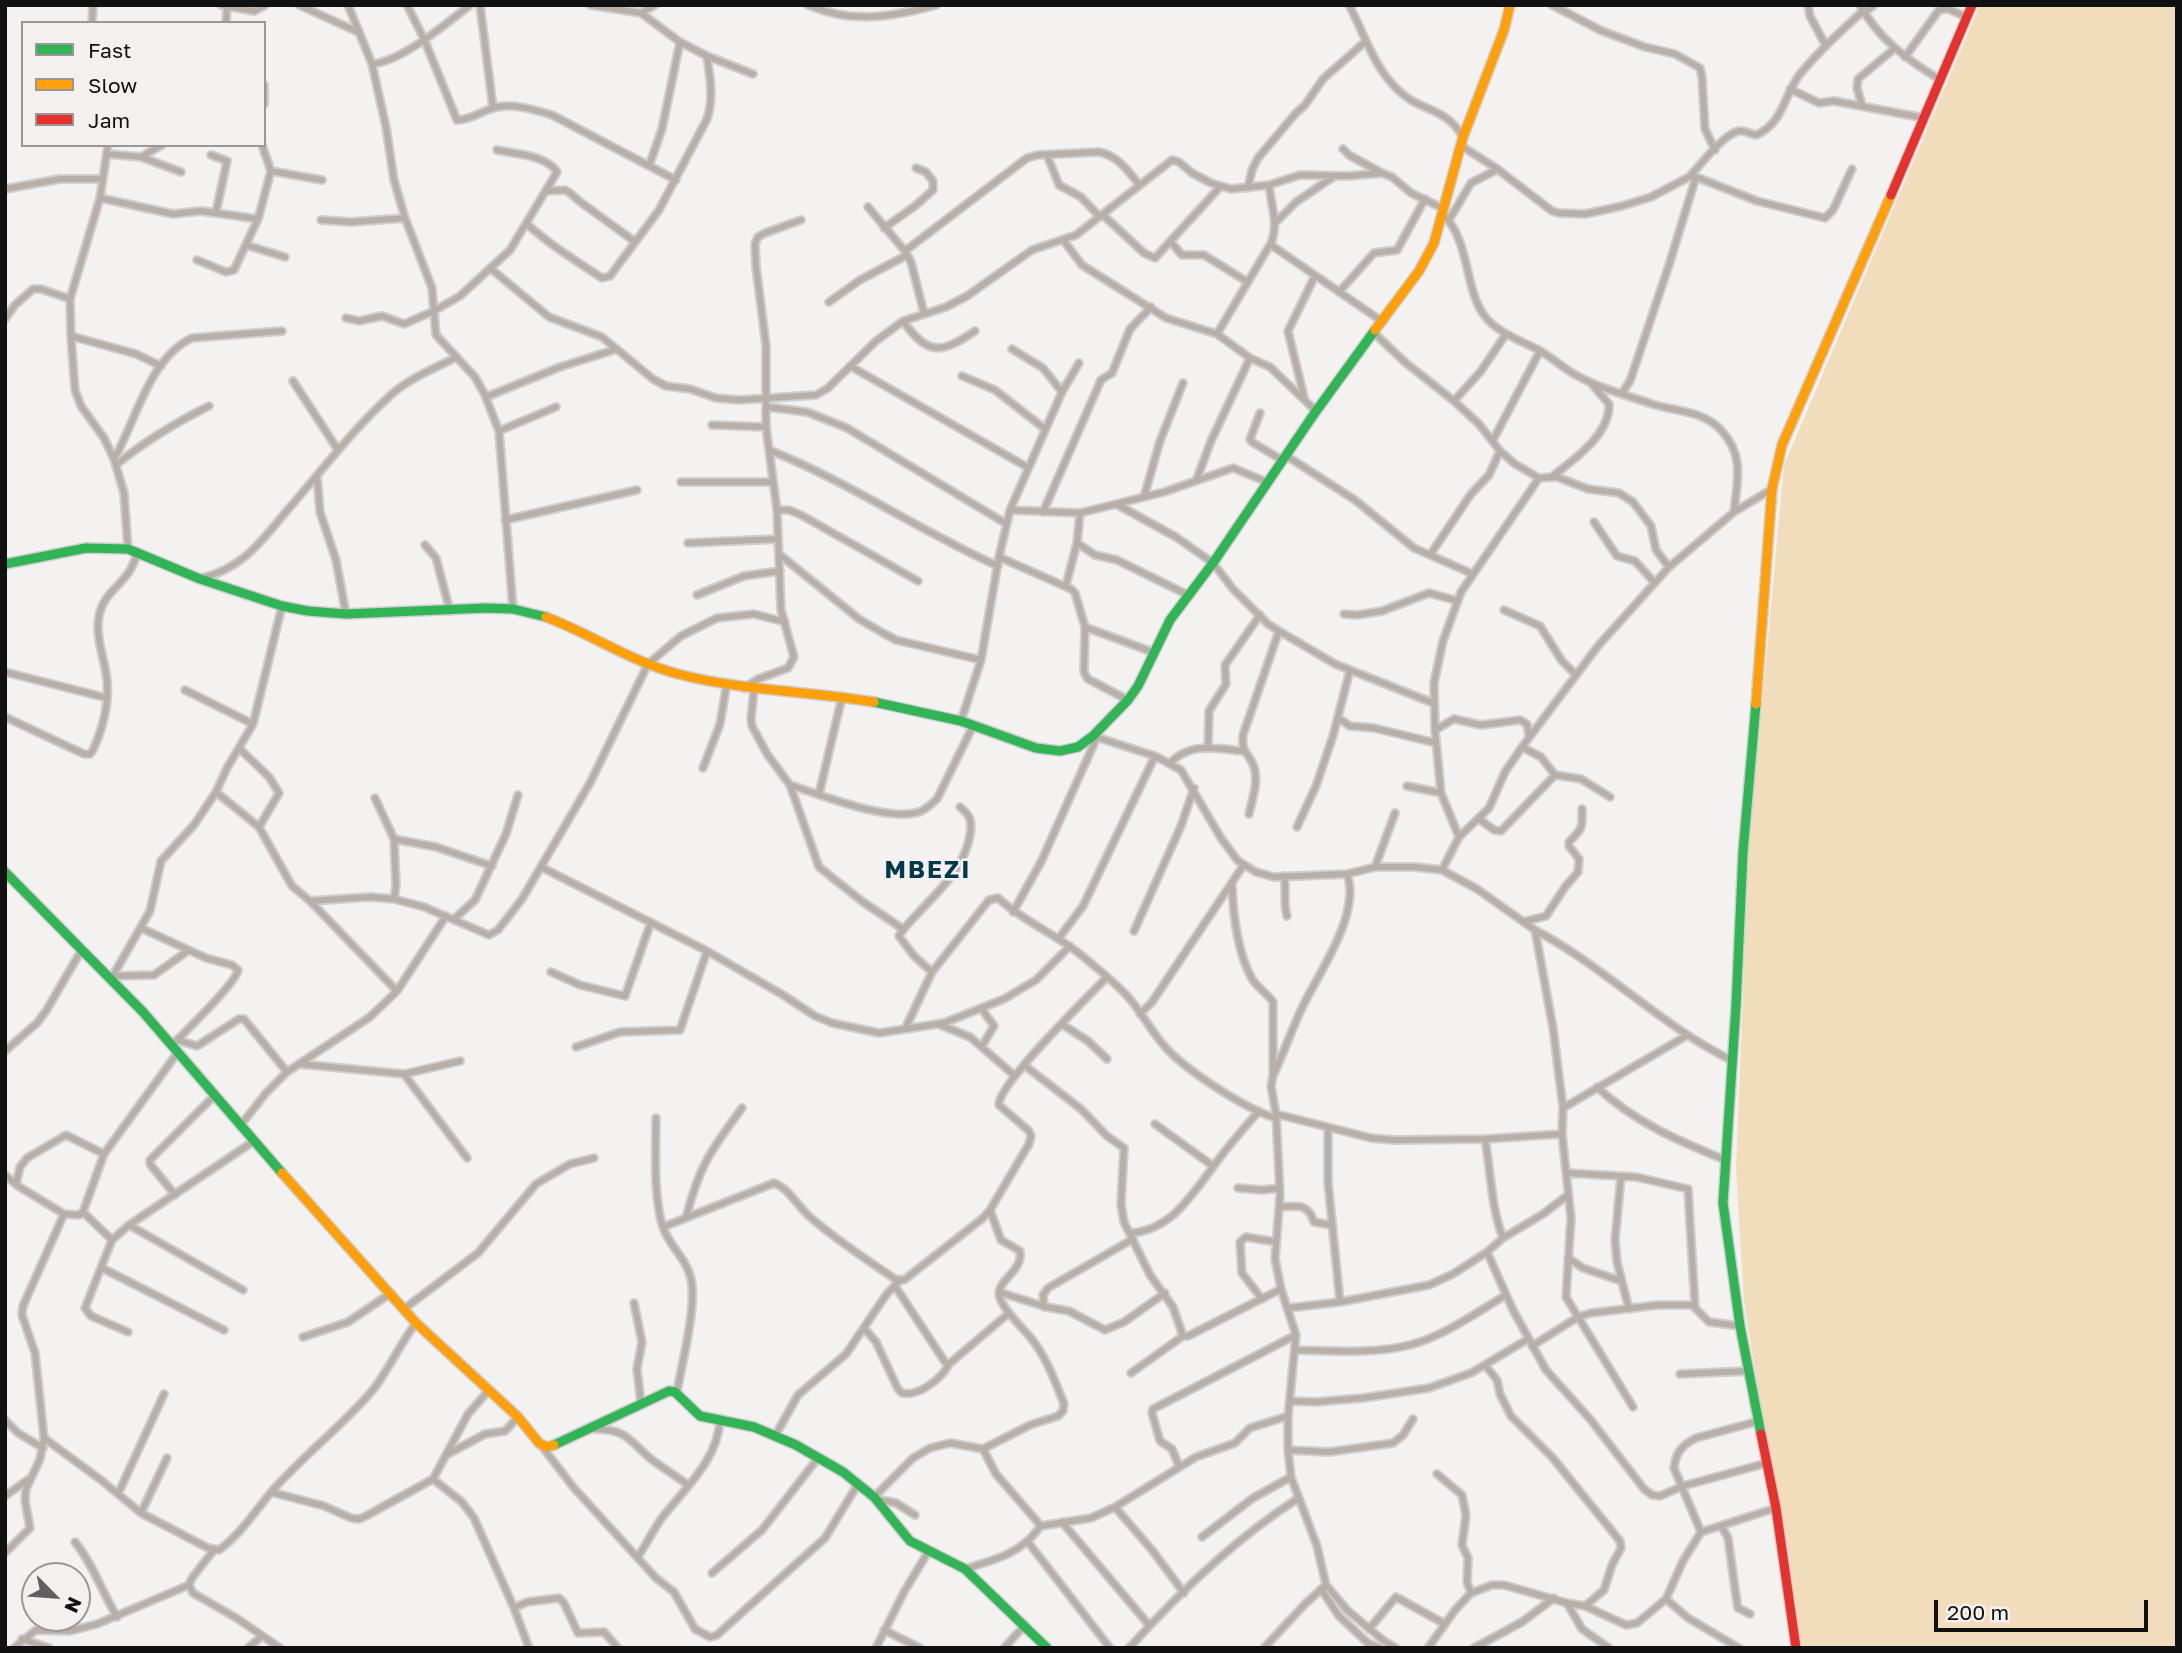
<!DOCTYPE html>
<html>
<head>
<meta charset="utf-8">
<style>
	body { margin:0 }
	#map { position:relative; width:2182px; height:1653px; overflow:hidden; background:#f4f1f1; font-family:"Golos Text",sans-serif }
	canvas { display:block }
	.frame { position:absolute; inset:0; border:7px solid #121111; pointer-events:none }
	.legend { position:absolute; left:21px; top:21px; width:245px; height:126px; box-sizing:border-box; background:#f5f0f0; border:2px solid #9a9797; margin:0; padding:9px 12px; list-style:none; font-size:21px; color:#121111 }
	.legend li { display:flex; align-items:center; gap:14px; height:35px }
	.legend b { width:35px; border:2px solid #9a9797 }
	.north { position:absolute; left:21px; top:1562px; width:70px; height:70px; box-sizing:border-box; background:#f5f0f0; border:2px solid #9a9797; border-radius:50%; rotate:115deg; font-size:19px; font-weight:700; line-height:28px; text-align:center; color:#121111 }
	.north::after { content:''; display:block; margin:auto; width:24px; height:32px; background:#615f5f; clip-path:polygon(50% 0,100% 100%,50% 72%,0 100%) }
	.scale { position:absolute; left:1934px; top:1600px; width:214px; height:32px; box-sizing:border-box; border:4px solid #121111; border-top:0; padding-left:9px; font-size:21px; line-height:24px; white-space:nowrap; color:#121111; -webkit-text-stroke:5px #f5f0f0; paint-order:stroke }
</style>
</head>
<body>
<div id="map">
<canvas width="2182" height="1653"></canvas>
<div class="frame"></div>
<ul class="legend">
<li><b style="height:9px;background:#30b455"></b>Fast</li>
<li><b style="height:9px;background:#ff9f0a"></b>Slow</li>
<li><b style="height:9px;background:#e5322d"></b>Jam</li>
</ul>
<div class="north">N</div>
<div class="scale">200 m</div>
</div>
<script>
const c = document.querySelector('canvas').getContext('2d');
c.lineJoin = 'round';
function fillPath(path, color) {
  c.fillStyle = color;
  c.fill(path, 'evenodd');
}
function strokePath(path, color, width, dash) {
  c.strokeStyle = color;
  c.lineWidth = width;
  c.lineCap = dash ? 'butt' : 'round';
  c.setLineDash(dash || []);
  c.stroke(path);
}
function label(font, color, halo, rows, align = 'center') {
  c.font = font + ' "Golos Text",sans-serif';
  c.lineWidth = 5;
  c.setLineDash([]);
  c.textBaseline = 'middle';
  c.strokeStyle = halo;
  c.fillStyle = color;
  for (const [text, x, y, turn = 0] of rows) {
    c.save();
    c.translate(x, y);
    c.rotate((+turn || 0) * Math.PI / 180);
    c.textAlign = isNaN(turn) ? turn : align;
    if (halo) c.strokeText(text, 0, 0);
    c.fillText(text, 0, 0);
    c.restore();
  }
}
const green = new Path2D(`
	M 1980,5 L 2177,5 L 2177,1648 L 1800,1648 L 1744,1302 L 1736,1170 L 1749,847 L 1784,465 Z`);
const street = new Path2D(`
	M 221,5 L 254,11 L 265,5
	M 299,5 L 358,32
	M 348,5 L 372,64 L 386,127 L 394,180 L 405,218 L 432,288 L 436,335 L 475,377 L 484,393 L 499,431 L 513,609
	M 407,5 L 424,39 L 457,120 C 469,120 479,113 490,109 C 509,102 533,109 552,115 L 676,180
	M 480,5 L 493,108
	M 590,5 L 641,13 L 655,5
	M 808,5 C 851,24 893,17 936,5
	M 1349,5 C 1364,33 1374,68 1398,90 C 1420,112 1445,106 1463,137
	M 1552,5 L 1602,31 L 1645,47 L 1675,54 L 1700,68 L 1702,77 L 1705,129 L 1715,150
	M 1808,5 L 1810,16 L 1826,46
	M 1860,5 C 1878,38 1906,59 1939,79
	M 641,13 L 680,42 L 707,56 L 753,74
	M 1864,13 L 1874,5
	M 92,23 L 93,5
	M 226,23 L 227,6
	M 1905,57 L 1939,10 L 1948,9 L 1967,17
	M 372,64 C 402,61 446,24 470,5
	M 264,85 L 264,104
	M 1790,89 L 1819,103 L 1834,101 L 1924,118
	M 1862,105 L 1857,88 L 1858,79 L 1895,48
	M 108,145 L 100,198 L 70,299 L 71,336 L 75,390 L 81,406 L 104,438 L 114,459 L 124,493 L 128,549
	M 262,145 L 271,171
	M 1460,145 L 1496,168 L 1552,211 L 1559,213 L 1585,214 L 1622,206 L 1651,197 L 1689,177 L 1696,177 L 1757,201 L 1825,218 L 1833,210 L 1852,169
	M 1343,149 L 1349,155 L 1380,172
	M 107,154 L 141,157 L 162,145
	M 211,155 L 227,161 L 216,212
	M 1047,155 L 1059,185 L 1081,197 L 1100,217
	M 141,157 L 181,172
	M 649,166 L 662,129 L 680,42
	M 1689,177 C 1701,165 1723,134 1739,131 C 1745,130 1750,134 1756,135 C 1783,124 1784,95 1800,74 C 1819,51 1841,31 1863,11
	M 1269,185 C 1271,205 1279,224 1271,243 L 1274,247 L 1383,322
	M 1248,188 L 1252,170 L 1258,158 L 1296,113 L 1305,105 L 1323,79 L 1366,41
	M 5,189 L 60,179 L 103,179
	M 547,191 L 565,190 L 570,193 L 579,201 L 634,241
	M 100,198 L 173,214 L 201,211 L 258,219
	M 868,207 L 905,251 L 911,262 L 924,313
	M 1443,214 C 1474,246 1462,298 1492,324 C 1506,336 1523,342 1539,350 C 1551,357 1562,367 1574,374 C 1596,387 1625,395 1649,403 C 1674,412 1702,409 1722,431 C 1745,457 1737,481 1734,512
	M 1103,215 L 1144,253 L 1155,258 L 1220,187
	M 321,220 L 351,222 L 405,218
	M 1449,220 L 1471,183 L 1498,169
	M 1275,223 L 1296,202 L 1333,177
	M 527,224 C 550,245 576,261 602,278 L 610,276 L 659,210 L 707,119 C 714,97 710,78 707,56
	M 884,228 L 915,206 L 933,190 L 933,181 L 926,172 L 916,168
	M 1064,241 L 1082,265 L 1166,318 L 1217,334 L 1250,358 L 1270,367 L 1316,411
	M 1171,242 L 1182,255 L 1204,255 L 1246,281
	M 246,245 L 285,257
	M 905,251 L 1027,158 L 1038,155 L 1099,152 C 1118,156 1127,170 1139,184
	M 197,260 L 226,272 L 234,270 L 258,219 L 271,171 L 322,180
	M 490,268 L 549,317 L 602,337 L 653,379 L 666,386 L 690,389 L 716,398 L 739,400 L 816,395 L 828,388 L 876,341 L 903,321 L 946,307 L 967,296 L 1032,250 L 1076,235 L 1172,160 L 1179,162 L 1192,173 L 1211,183 L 1231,189 L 1269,185 L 1300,175 L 1348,176 L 1382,173 L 1392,177 L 1411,193 L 1444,209
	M 1339,292 L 1374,253 L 1397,250 L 1425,199
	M 829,302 L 860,280 L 907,255
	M 346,318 L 359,321 L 382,316 L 404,324 L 434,311 L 460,296 L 510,250 L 557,172 C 546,155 516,154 497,150
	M 5,319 L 15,305 L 33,289 L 41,289 L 70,299
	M 903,321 C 928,356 941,354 975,331
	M 1374,333 L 1406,363 L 1454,401 L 1479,424 L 1500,451 L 1515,464 L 1539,478 L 1557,477 L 1588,489 L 1619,493 L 1633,502 L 1651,526 L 1656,550 L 1669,567
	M 1217,334 L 1271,243
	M 71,336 L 136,354 L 161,366
	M 1012,349 L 1043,368 L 1062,392
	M 850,366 L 1027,467
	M 962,376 L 995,390 L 1045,429
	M 293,381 L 338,450
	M 1622,393 L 1630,381 L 1669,265 L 1696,177
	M 486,397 L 560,367 L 617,349
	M 1304,397 L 1288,331 L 1315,276
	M 1454,401 L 1481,371 L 1506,334
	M 767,407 L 807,412 L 847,428 L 1005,523
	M 1260,413 L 1250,439 L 1252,442 L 1282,460
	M 712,425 L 766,427
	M 499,431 L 556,407
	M 1493,440 L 1540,351
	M 769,450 C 849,482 920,531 998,566
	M 1285,455 L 1355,500 L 1414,548 L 1473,574
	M 114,459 C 136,421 149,358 192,338 L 282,331
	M 116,465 C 145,441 175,423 209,406
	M 317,476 L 320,512 L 336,560 L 346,614
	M 1553,476 C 1574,459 1610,435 1609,404 L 1591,383
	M 1196,481 L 1211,441 L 1250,358
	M 681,482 L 773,482
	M 1144,497 L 1160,441 L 1183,383
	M 1116,504 L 1176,537 L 1213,563 L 1233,589 L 1268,624 L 1279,631 L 1335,664 L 1433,703
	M 777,510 L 789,510 L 801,515 L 918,581
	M 1010,510 L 1080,513 L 1164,492 L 1233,468 L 1267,482
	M 1043,512 L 1101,380 L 1112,373 L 1130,329 L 1151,307
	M 505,520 L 637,490
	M 1594,522 L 1617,556 L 1635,561 L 1655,583
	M 688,543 L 778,539
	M 1077,543 L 1095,555 L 1117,560 L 1188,595
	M 425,545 L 436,558 L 450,611
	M 779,554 L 859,619 L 883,633 L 896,640 L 981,660
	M 1430,555 L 1471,494 L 1489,475 L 1500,451
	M 999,557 L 1071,589 L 1075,593 L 1085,627 L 1084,672 L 1088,679 L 1128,700
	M 202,578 C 246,567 263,538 291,506 C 324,468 354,428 392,394 C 410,378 435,368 457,357
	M 1066,585 L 1077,543 L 1080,513
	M 697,595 L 744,576 L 780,571
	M 1504,610 L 1540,626 L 1562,661 L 1576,675
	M 1344,614 L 1357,615 L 1382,611 L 1429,593 L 1458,601
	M 1085,627 L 1155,653
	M 5,672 L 107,698
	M 744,688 L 758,679 L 788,668 L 794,657 L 781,610 L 777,510 L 766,427 L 766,345 L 756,267 L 755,244 L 758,237 L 765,233 L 801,220
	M 754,689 L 751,719 L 752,726 L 767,754 L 790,785 L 819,867 L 863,902 L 903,929
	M 185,690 L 253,724
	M 5,717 L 84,754 L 90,754 L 93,750 C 103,728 109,704 107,681 C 105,659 95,639 99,616 C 103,595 118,588 129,572 C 133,566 135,559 138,552
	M 1338,718 L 1350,726 L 1374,728 L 1436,743
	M 961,721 L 981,660 L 999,557 L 1010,510 L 1062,392 L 1079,363
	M 1435,730 L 1454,719 L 1481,725 L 1520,720 L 1527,724 L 1529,736
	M 1093,736 L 1155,756 L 1181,770 L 1221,838 L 1238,861 L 1256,872 L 1274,877 L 1347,874 L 1375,867 L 1415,867 L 1442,870 L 1477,889 L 1535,930 L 1553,1028 L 1563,1108 L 1562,1134 L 1571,1218 L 1566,1297 L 1633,1407
	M 1522,747 L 1541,757 L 1555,775 L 1581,779 L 1610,797
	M 1208,748 L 1209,711 L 1226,684 L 1225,665 L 1260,615
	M 240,749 L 269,777 L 279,793 L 259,827
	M 1170,763 C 1192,741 1215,749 1243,751
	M 703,768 L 720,724 L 727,683
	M 790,785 C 822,795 887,822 919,812 C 927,809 931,804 937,799 L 973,726
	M 1407,786 L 1441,793
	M 216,792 L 259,827 L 292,886 L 310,901 L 370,897 L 394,899 L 424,907 L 489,935 L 498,930 L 522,899 L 590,783 L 648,664 L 681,636 L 717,618 L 754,614 L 785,622
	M 819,794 L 842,697
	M 375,798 L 394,839 L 436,847 L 492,866
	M 1249,814 C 1252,800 1259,781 1254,767 C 1249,752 1241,754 1243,735 L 1279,631
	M 1479,819 L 1494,830 L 1501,831 L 1555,775
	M 1297,827 L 1316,786 L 1333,736 L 1350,670
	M 1459,837 L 1441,793 L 1435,730 L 1434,683 L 1443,641 L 1461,592 L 1539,478
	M 541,867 L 707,951 L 783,995 L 815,1016 L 832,1023 L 879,1033 L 944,1023 L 1004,999 L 1036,980 L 1070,946
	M 1375,867 L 1395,813
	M 1442,870 L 1459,837 L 1489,808 L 1505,772 L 1522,747 L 1598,646 L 1669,567 L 1734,512 L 1772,489
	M 1347,874 C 1362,914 1317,975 1301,1010 C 1291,1032 1283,1054 1273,1076 L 1271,1086 L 1276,1114 L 1280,1195 L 1275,1259 L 1281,1289 L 1296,1335 L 1288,1416 L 1288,1450 L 1291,1477 L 1317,1546 L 1326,1585 L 1347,1610 L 1384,1641 L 1396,1648
	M 1284,876 C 1287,890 1283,903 1287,916
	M 1232,884 C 1233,914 1237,950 1251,977 C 1256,987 1267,993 1273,1002 L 1273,1073
	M 394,899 L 396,886 L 394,839
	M 311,902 L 397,991
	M 1013,912 L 1041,862 L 1097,737
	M 454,919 L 475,900 L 506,834 L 518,795
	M 1526,921 L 1546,916 L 1565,887 L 1578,872 L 1579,859 L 1569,846 L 1569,842 C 1582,829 1583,828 1582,809
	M 141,928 L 206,958 L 232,965 L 238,970 C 236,983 185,1032 172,1045
	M 1535,930 C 1605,967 1661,1026 1733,1061
	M 1134,931 L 1181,826 L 1194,788
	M 1059,938 L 1083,906 L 1155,756
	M 551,972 L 580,985 L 625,996 L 651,922
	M 932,972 L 914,956 L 899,936 C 904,927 913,919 920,911 C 941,889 965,866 970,835 C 972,821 971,816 960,807
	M 113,976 L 154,975 L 189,950
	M 111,979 L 150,911 L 161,861 L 194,825 L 216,792 L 227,768 L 253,724 L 282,606
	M 981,1008 L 994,1026 L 982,1046
	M 1140,1014 L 1152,1002 L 1243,866
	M 938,1024 L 970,1037 L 1014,1075
	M 1063,1025 L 1088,1041 L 1107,1059
	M 905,1029 L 932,972 L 989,900 L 998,898 C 1025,923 1059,935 1086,959 C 1100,971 1117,984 1129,998 C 1143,1014 1153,1035 1168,1050 C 1189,1072 1247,1110 1276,1118
	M 177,1040 L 197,1046 L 239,1019 L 244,1019 L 287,1072
	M 576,1047 L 620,1032 L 680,1030 L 707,951
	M 5,1051 L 37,1023 L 46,1011 L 81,951
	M 299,1064 L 404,1074 L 460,1061
	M 1024,1065 L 1081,1109 L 1107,1136 L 1124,1148 L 1121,1204 L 1124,1222 L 1150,1275 L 1173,1307 L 1183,1336 L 1188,1336 L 1281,1289
	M 404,1074 L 467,1158
	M 1597,1087 C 1634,1122 1679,1141 1725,1160
	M 1563,1108 L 1686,1036
	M 1276,1114 L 1371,1138 L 1394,1140 L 1485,1139 L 1562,1134
	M 656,1118 C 656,1149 653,1198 663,1227 C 669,1246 687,1259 691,1279 C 697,1306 682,1363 677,1392
	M 1155,1124 L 1213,1166
	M 240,1126 L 266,1093 L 287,1072 L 370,1017 L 397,991 L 446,916
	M 1328,1127 L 1328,1182 L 1340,1302
	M 1485,1139 C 1491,1173 1491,1207 1503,1238
	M 1567,1173 L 1636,1177 L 1688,1189 L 1695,1306
	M 5,1175 L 18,1186 L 64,1214
	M 1621,1176 L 1615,1240 L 1617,1262 L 1629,1309
	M 16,1184 L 20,1167 L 27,1158 L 66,1135 L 104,1154
	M 1238,1188 L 1262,1190 L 1280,1188
	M 175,1195 L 150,1164 L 150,1160 L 214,1096
	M 1279,1207 C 1297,1206 1308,1203 1314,1222 L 1331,1225
	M 83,1212 L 112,1240
	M 686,1218 C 699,1166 711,1150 742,1108
	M 129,1225 L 243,1290
	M 663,1227 L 774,1183 C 790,1189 797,1206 810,1217 C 836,1240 866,1259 895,1279 L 904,1280 L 983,1218 L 990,1210 L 1029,1144 L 1031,1136 L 1029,1131 L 999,1105 C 997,1085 1088,997 1106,978
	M 1131,1233 C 1171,1230 1191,1196 1213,1167 C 1227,1147 1243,1129 1259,1111
	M 1487,1252 L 1513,1310 L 1546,1370 L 1590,1419 L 1644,1489 L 1652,1495 L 1660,1496 L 1683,1486 L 1767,1463
	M 1568,1258 L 1583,1268 L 1621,1281
	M 102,1268 L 224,1330
	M 895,1286 L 945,1362 L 949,1364 L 1009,1313
	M 999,1292 L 1046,1307 L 1069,1311 L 1105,1330 L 1124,1322 L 1165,1293
	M 1262,1299 L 1242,1273 L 1240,1242 L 1246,1237 L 1276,1242
	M 634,1303 L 642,1342 L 637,1369 L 641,1404
	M 1044,1307 L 1043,1295 L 1048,1288 L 1133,1239
	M 1288,1308 L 1340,1302 L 1429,1285 L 1453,1274 L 1487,1252 L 1503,1238 L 1543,1214 L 1568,1195
	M 404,1309 L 478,1253 L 536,1184 L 570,1164 L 594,1158
	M 864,1328 L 876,1342 L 898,1389 L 902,1393 C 919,1397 942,1378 949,1364
	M 128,1332 L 91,1316 L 85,1308 L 112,1240 L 129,1225 L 254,1141
	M 303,1337 L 348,1322 L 391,1293
	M 1532,1346 L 1578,1317 L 1591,1313 L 1658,1305 L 1692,1305 L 1709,1322 L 1740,1326
	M 1296,1350 C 1333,1351 1373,1354 1410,1345 C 1444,1336 1476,1313 1506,1295
	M 1485,1365 L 1497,1380 L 1500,1394 L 1511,1416 L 1552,1457 L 1620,1541 L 1621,1548 L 1612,1565 L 1604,1590 L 1585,1606
	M 1131,1373 L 1183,1336
	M 1680,1374 L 1749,1371
	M 1291,1401 L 1315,1402 L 1363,1398 L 1429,1388 L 1471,1373 L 1528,1339
	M 5,1420 L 18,1433 L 43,1448
	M 594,1429 C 629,1430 627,1439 651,1459 C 663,1468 676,1476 688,1485
	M 775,1436 L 798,1395 L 846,1354 L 886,1295 L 899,1281
	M 44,1438 L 101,1480 L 141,1513 L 208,1548 L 219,1550 C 241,1534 255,1511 273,1490 C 304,1455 341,1427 372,1391 C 389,1370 399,1345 416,1323
	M 541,1445 L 574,1488 L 656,1578 L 674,1592 L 695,1629 L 710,1637 L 717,1635 L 825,1538 L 858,1484
	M 983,1449 L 996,1474 L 1041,1526
	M 1288,1450 L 1329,1452 L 1393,1443 L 1403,1435 L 1413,1419
	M 448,1454 L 485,1434 L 505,1431 L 518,1417
	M 1179,1466 L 1172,1449 L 1160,1441 L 1152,1413 L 1153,1409 L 1296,1335
	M 1437,1474 L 1462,1495 L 1466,1515 L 1462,1545 L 1468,1558 L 1467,1582 L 1471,1593
	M 433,1479 L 462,1502 L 474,1518 L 514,1608 L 529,1648
	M 271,1492 L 324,1506 L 351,1518 L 359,1519 L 366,1516 L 433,1479 L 468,1414 L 488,1391
	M 118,1494 L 164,1394
	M 5,1496 L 29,1479
	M 874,1497 L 913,1458 L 930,1448 L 950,1443 L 983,1449 L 1030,1425 L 1058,1416 L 1063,1411 L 1064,1404 C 1055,1381 1046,1356 1030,1337 C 1022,1327 999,1306 999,1293 C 1000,1278 1023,1271 1020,1251 L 1001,1240 L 990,1210
	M 876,1499 L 896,1503 L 915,1515
	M 1115,1507 L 1152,1550 L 1184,1593
	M 141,1513 L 167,1458
	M 1062,1522 L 1149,1625
	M 1722,1527 L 1728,1538 L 1737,1603 L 1738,1608 L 1750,1614
	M 1701,1532 L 1674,1468 C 1676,1452 1682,1445 1696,1438 L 1759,1421
	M 1202,1537 L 1253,1498 L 1291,1477
	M 75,1542 C 93,1564 102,1592 117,1617
	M 1028,1542 L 1110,1648
	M 213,1551 L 192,1578 L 189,1585 L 193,1593 L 238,1619 L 280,1648
	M 5,1553 L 30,1528 L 25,1500 L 26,1489 L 40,1459 L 44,1438 L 35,1353 L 22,1315 L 23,1306 L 64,1214 L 79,1215 L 83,1212 L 104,1154 L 178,1052
	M 638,1557 C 646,1544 653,1531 661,1519 C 684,1489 718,1460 720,1420
	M 965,1569 C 986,1562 1009,1557 1026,1542 C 1032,1538 1036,1531 1041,1526 L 1091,1518 L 1115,1507 L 1196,1457 L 1235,1443 L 1250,1428 L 1288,1416
	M 712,1573 L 762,1530 L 818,1458
	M 1321,1589 L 1339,1616 L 1368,1643 L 1380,1648
	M 1666,1599 L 1688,1618 L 1739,1648
	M 1567,1603 L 1582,1629 L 1609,1648
	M 514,1608 L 527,1602 L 559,1598 L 564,1603 L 578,1633 L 604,1632 L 618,1648
	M 1369,1629 L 1396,1597 L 1445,1624
	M 884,1630 L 920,1648
	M 22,1639 L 49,1648
	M 14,1648 L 36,1630 L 70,1631 L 97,1624 L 189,1585
	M 248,1648 L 262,1636
	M 876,1648 L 904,1592 L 928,1552
	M 1004,1648 L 1025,1625
	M 1129,1648 C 1177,1595 1238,1537 1297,1499
	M 1264,1648 L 1305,1604 L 1326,1585
	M 1428,1648 L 1455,1610 L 1471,1593 L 1492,1585 L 1504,1585 L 1567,1603 L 1585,1606 L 1626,1625 L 1637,1623 L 1666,1599 L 1683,1561 L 1701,1532 L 1776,1508
	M 1474,1648 L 1522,1622 L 1554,1598`);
const fast = new Path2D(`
	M 5,564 L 86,548 L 128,549 L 200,579 L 282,606 L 308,611 L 346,614 L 486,608 L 513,609 L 546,617
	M 874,702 L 961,721 L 1036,748 L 1060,751 L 1078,747 L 1093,736 L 1128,700 L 1138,686 L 1170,620 L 1213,563 L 1314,414 L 1375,330
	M 1756,704 L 1743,852 L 1736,1006 L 1723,1203 L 1740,1326 L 1761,1434
	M 5,872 L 143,1012 L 282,1173
	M 554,1445 L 669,1391 L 675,1392 L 700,1416 L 754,1427 L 796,1445 L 843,1472 L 874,1497 L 910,1541 L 965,1569 L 1047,1648`);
const slow = new Path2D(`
	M 1375,330 L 1419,271 L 1434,243 L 1463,137 L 1504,30 L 1510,5
	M 546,617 C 591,634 632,662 678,674 C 743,691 809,691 874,702
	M 1756,704 L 1772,489 L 1782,445 L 1891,195
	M 282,1173 L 416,1323 L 518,1417 L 539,1443 L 547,1447 L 554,1445`);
const jam = new Path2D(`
	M 1891,195 L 1972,5
	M 1761,1434 L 1776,1508 L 1796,1648`);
const districtNames = [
	["MBEZI",928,870]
];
fillPath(green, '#f1ddbb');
strokePath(street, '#cfcece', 10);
strokePath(fast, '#cfcece', 12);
strokePath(slow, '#cfcece', 12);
strokePath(jam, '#cfcece', 12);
strokePath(street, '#b8afa9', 6);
strokePath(fast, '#30b455', 9);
strokePath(slow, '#ff9f0a', 9);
strokePath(jam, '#e5322d', 9);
c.letterSpacing = '2px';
label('bold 24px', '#05384b', '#f5f0f0', districtNames);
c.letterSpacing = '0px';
</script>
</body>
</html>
